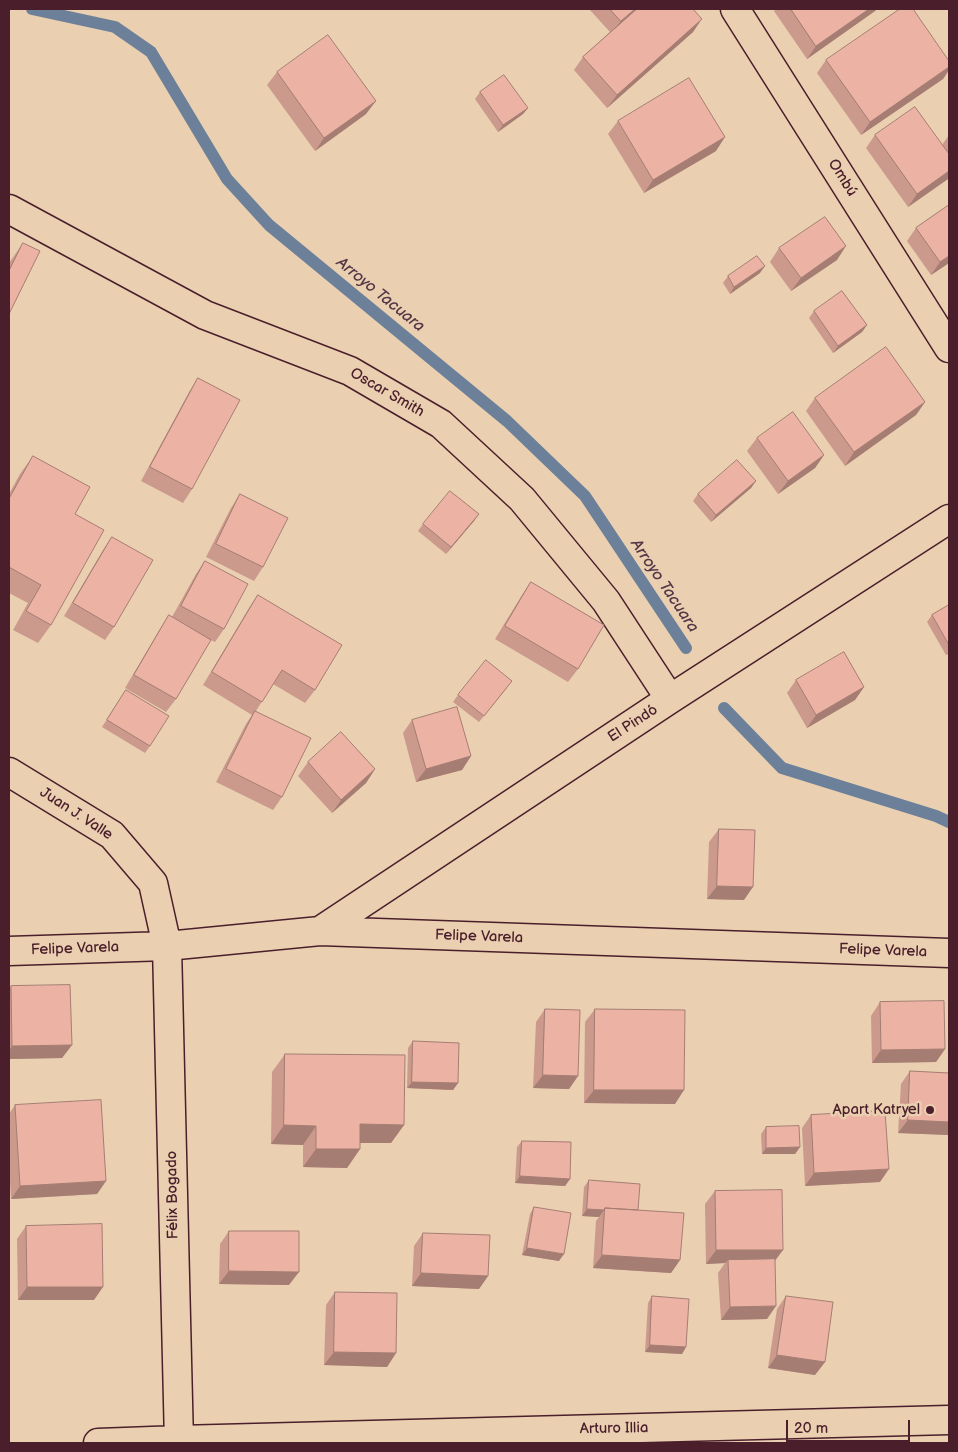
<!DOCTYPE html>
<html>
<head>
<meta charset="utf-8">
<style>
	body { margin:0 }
	#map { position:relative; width:958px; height:1452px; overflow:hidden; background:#eacfb1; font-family:"Balsamiq Sans",sans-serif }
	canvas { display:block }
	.frame { position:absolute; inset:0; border:10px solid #4a1f2b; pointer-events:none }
	.scale { position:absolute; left:786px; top:1420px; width:124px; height:22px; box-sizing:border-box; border:2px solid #4a1f2b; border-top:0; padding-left:6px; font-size:15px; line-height:18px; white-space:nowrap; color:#4a1f2b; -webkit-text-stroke:4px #eacfb1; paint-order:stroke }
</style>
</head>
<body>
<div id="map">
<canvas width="958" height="1452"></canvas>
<div class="frame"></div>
<div class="scale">20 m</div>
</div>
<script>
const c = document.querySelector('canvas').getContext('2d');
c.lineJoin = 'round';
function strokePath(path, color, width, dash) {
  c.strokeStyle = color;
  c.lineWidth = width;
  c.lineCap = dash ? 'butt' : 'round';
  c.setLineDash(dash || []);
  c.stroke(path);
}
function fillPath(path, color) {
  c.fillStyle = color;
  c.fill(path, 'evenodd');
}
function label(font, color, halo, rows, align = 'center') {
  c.font = font + ' "Balsamiq Sans",sans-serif';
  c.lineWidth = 5;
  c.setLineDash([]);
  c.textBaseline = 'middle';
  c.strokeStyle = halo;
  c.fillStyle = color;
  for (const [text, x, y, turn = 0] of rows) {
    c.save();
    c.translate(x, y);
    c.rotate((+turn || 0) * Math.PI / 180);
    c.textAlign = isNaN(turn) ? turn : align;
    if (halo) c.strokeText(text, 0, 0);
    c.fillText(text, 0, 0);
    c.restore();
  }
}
const stream = new Path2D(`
	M 32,9 L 115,27 L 151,52 L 227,179 L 269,225 L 507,421 L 585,496 L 686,648
	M 724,708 L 782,768 L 936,816 L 949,822`);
const street = new Path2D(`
	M 735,9 L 949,348
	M 9,209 L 205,315 L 350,371 L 441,424 L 522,499 L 606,601 L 670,699
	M 9,772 L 112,835 L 153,883 L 167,946 L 179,1443
	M 320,931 L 670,699 L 949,519
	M 9,951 L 167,946 L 320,931 L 949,953
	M 98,1443 L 179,1440 L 949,1420`);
const wall = new Path2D(`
	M 589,9 L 693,9 L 693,32 L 607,108 L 574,70 L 583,57 L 610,32 Z
	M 776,9 L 877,9 L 875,11 L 807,59 L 774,11 Z
	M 826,60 L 949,61 L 949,70 L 943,79 L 861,135 L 817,73 Z
	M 277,72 L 366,114 L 315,151 L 267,85 Z
	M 480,92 L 528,108 L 523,114 L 498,132 L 475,99 Z
	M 618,121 L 716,151 L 644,193 L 608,134 Z
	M 875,135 L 942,145 L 949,135 L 949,177 L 948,179 L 908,207 L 866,148 Z
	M 949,205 L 949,263 L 931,275 L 907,241 L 916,228 Z
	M 23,243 L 9,314 L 9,263 Z
	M 779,248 L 837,260 L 791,291 L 770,262 Z
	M 760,273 L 730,294 L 723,283 L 728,276 Z
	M 814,311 L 867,325 L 862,332 L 833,353 L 809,318 Z
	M 198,378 L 192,489 L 183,503 L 141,481 L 189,392 Z
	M 815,398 L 925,402 L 916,415 L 845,466 L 806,411 Z
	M 757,438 L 824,455 L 815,468 L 778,494 L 747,451 Z
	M 33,456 L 75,514 L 51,625 L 38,643 L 13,630 L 28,603 L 9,593 L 9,494 L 20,474 Z
	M 756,481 L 751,488 L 711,522 L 693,501 L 698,494 Z
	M 240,494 L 263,567 L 254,581 L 206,557 L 231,508 Z
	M 479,514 L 474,521 L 446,554 L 418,531 L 423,524 Z
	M 112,537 L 114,627 L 105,640 L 64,616 L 103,550 Z
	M 205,561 L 224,629 L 215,642 L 211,640 L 176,699 L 166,712 L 125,688 L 160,629 L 169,615 L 172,617 L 196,574 Z
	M 531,582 L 578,669 L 568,682 L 495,639 L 522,595 Z
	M 258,595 L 315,690 L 305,703 L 273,684 L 256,711 L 282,797 L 273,810 L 216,782 L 246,724 L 252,715 L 203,685 L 249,608 Z
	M 949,605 L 949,654 L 946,655 L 927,622 L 932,615 Z
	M 796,680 L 864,687 L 855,700 L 807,728 L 787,693 Z
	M 507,688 L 479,722 L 453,702 L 458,695 Z
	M 126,690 L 150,746 L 145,753 L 102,727 Z
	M 412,720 L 471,756 L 462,770 L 416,782 L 403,733 Z
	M 308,762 L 375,769 L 366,783 L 332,813 L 298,776 Z
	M 719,829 L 744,900 L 707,899 L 709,842 Z
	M 11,986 L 72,1045 L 62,1058 L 9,1059 L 9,989 Z
	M 880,1002 L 945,1049 L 936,1062 L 872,1063 L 871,1016 Z
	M 545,1009 L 578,1076 L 569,1089 L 533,1088 L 536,1022 Z
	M 595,1009 L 675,1104 L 584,1103 L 585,1022 Z
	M 413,1041 L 458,1083 L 453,1090 L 407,1088 L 408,1048 Z
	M 285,1054 L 404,1125 L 391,1143 L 360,1143 L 360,1149 L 347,1168 L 303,1167 L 303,1145 L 271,1144 L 272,1072 Z
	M 910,1071 L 949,1073 L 949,1135 L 898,1133 L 901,1084 Z
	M 15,1105 L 106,1181 L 97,1194 L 11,1199 L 9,1164 L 9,1114 Z
	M 811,1115 L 880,1182 L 805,1186 L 802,1128 Z
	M 766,1127 L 800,1147 L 795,1154 L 762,1154 L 761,1134 Z
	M 522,1141 L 570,1179 L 565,1186 L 515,1183 L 517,1147 Z
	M 589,1180 L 638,1210 L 680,1260 L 671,1273 L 593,1268 L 596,1221 L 599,1217 L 582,1216 L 584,1187 Z
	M 715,1191 L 783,1250 L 775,1261 L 767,1319 L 721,1320 L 718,1273 L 725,1263 L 706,1264 L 705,1204 Z
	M 534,1207 L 559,1261 L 522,1255 L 530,1214 Z
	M 26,1226 L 94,1300 L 18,1300 L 17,1239 Z
	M 229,1231 L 289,1285 L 219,1284 L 220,1244 Z
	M 423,1233 L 488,1276 L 479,1289 L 412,1286 L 414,1246 Z
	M 335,1292 L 396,1353 L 387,1367 L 324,1365 L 326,1305 Z
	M 652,1296 L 686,1347 L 682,1354 L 645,1352 L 648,1303 Z
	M 786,1296 L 825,1362 L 815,1375 L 768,1368 L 777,1309 Z`);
const shadedWall = new Path2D(`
	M 635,9 L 640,9 L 611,34 L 621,21 Z
	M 869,9 L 877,9 L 875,11 L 807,59 L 816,46 Z
	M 702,19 L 693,32 L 607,108 L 617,95 Z
	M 949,67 L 949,70 L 943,79 L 861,135 L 870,122 Z
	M 376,101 L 366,114 L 315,151 L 324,138 Z
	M 528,108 L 523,114 L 498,132 L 503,125 Z
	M 725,137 L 716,151 L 644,193 L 653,180 Z
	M 949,171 L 949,177 L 948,179 L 908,207 L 917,194 Z
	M 846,246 L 837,260 L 791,291 L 801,278 Z
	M 949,256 L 949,263 L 931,275 L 940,262 Z
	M 765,266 L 760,273 L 730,294 L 734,287 Z
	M 867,325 L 862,332 L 833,353 L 838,346 Z
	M 925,402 L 916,415 L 845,466 L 854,452 Z
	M 824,455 L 815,468 L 778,494 L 788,481 Z
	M 756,481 L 751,488 L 711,522 L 716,515 Z
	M 479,514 L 474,521 L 446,554 L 451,547 Z
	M 864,687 L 855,700 L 807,728 L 816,715 Z
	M 471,756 L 462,770 L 416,782 L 426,769 Z
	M 375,769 L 366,783 L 332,813 L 341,800 Z
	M 717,886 L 753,887 L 744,900 L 707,899 Z
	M 72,1045 L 62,1058 L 9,1059 L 9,1051 L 12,1046 Z
	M 945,1049 L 936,1062 L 872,1063 L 881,1050 Z
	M 543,1075 L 578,1076 L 569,1089 L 533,1088 Z
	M 412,1082 L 458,1083 L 453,1090 L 407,1088 Z
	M 594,1090 L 684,1090 L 675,1104 L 584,1103 Z
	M 908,1120 L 949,1122 L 949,1135 L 898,1133 Z
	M 360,1124 L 404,1125 L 391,1143 L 347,1143 Z
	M 284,1125 L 316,1126 L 303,1145 L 271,1144 Z
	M 800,1147 L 795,1154 L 762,1154 L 766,1148 Z
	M 316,1149 L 360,1149 L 347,1168 L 303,1167 Z
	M 889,1169 L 880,1182 L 805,1186 L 814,1173 Z
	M 520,1176 L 570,1179 L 565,1186 L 515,1183 Z
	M 106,1181 L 97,1194 L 11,1199 L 20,1186 Z
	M 587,1209 L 604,1210 L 599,1217 L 582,1216 Z
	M 527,1248 L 564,1254 L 559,1261 L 522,1255 Z
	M 716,1250 L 783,1250 L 773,1263 L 728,1260 L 725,1263 L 706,1264 Z
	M 602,1255 L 680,1260 L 671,1273 L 593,1268 Z
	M 229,1271 L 299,1272 L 289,1285 L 219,1284 Z
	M 421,1273 L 488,1276 L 479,1289 L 412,1286 Z
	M 27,1287 L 103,1287 L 94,1300 L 18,1300 Z
	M 776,1306 L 767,1319 L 721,1320 L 730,1307 Z
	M 650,1345 L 686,1347 L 682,1354 L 645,1352 Z
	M 334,1352 L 396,1353 L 387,1367 L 324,1365 Z
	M 777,1355 L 825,1362 L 815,1375 L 768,1368 Z`);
const building = new Path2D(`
	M 610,9 L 635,9 L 621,21 Z
	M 637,9 L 693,9 L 702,19 L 617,95 L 583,57 Z
	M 791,9 L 869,9 L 816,46 Z
	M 900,9 L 913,9 L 949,61 L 949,67 L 870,122 L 826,60 Z
	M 328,35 L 376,101 L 324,138 L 277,72 Z
	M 504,75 L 528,108 L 503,125 L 480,92 Z
	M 689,78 L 725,137 L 653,180 L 618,121 Z
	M 915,107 L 949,154 L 949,171 L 917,194 L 875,135 Z
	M 949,205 L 949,256 L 940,262 L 916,228 Z
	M 825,217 L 846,246 L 801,278 L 779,248 Z
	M 23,243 L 40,251 L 9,314 L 9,271 Z
	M 757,256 L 765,266 L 734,287 L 728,276 Z
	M 842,291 L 867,325 L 838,346 L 814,311 Z
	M 886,347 L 925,402 L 854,452 L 815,398 Z
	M 198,378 L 240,400 L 192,489 L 150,467 Z
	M 793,412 L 824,455 L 788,481 L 757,438 Z
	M 33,456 L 90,487 L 75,514 L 104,530 L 51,625 L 26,611 L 41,585 L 9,567 L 9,499 Z
	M 737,460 L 756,481 L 716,515 L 698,494 Z
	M 450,491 L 479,514 L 451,547 L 423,524 Z
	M 240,494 L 288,518 L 263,567 L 216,544 Z
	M 112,537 L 153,560 L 114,627 L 73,603 Z
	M 205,561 L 248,584 L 224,629 L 181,606 Z
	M 531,582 L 604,625 L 578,669 L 505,626 Z
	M 258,595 L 342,645 L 315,690 L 282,670 L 262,702 L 212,672 Z
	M 949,605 L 949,645 L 932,615 Z
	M 169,615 L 211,640 L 176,699 L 134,675 Z
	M 844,652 L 864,687 L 816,715 L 796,680 Z
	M 486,660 L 512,681 L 484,716 L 458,695 Z
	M 126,690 L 169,716 L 150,746 L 107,720 Z
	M 457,707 L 471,756 L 426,769 L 412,720 Z
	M 255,711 L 311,738 L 282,797 L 226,769 Z
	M 341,732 L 375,769 L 341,800 L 308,762 Z
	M 719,829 L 755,830 L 753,887 L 717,886 Z
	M 70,985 L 72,1045 L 12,1046 L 11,986 Z
	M 944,1001 L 945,1049 L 881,1050 L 880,1002 Z
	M 545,1009 L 580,1010 L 578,1076 L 543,1075 Z
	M 595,1009 L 685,1010 L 684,1090 L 594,1090 Z
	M 413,1041 L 459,1043 L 458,1083 L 412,1082 Z
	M 285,1054 L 405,1055 L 404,1125 L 360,1124 L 360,1149 L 316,1149 L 316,1126 L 284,1125 Z
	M 910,1071 L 949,1073 L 949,1122 L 908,1120 Z
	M 101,1100 L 106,1181 L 20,1186 L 15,1105 Z
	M 885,1111 L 889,1169 L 814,1173 L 811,1115 Z
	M 799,1126 L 800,1147 L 766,1148 L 766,1127 Z
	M 522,1141 L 571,1142 L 570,1179 L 520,1176 Z
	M 589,1180 L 640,1184 L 638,1210 L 605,1208 L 604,1210 L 587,1209 Z
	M 782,1190 L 783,1250 L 716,1250 L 715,1191 Z
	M 534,1207 L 571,1213 L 564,1254 L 527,1248 Z
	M 605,1208 L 684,1213 L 680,1260 L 602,1255 Z
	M 102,1224 L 103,1287 L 27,1287 L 26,1226 Z
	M 229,1231 L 299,1231 L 299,1272 L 229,1271 Z
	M 423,1233 L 490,1235 L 488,1276 L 421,1273 Z
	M 775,1259 L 776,1306 L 730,1307 L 728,1260 Z
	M 335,1292 L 397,1293 L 396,1353 L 334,1352 Z
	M 652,1296 L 689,1299 L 686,1347 L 650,1345 Z
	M 786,1296 L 833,1302 L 825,1362 L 777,1355 Z`);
const markers = [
	[930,1110,5,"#4a1f2b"]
];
const streetNames = [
	["Ombú",842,178,58],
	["Oscar Smith",387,393,30],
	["El Pindó",633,724,-33],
	["Juan J. Valle",76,814,33],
	["Felipe Varela",479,937,2],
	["Felipe Varela",75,949,-2],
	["Felipe Varela",883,951,2],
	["Félix Bogado",173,1195,-91],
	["Arturo Illia",614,1429,-1]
];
const poiNames = [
	["Apart Katryel",920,1110]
];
const waterNames = [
	["Arroyo Tacuara",380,295,39],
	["Arroyo Tacuara",664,586,56]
];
strokePath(stream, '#6c8199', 12);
strokePath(street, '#4a1f2b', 31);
strokePath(street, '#eacfb1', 28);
fillPath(wall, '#cb9a8d');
fillPath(shadedWall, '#a57d73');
fillPath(building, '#ecb3a4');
strokePath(building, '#a57d73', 1);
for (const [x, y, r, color] of markers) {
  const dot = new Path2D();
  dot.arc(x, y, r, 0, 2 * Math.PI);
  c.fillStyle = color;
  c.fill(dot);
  strokePath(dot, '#eacfb1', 2);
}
label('15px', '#4a1f2b', '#eacfb1', streetNames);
label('15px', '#4a1f2b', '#eacfb1', poiNames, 'right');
label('italic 16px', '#533747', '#eacfb1', waterNames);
</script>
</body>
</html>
